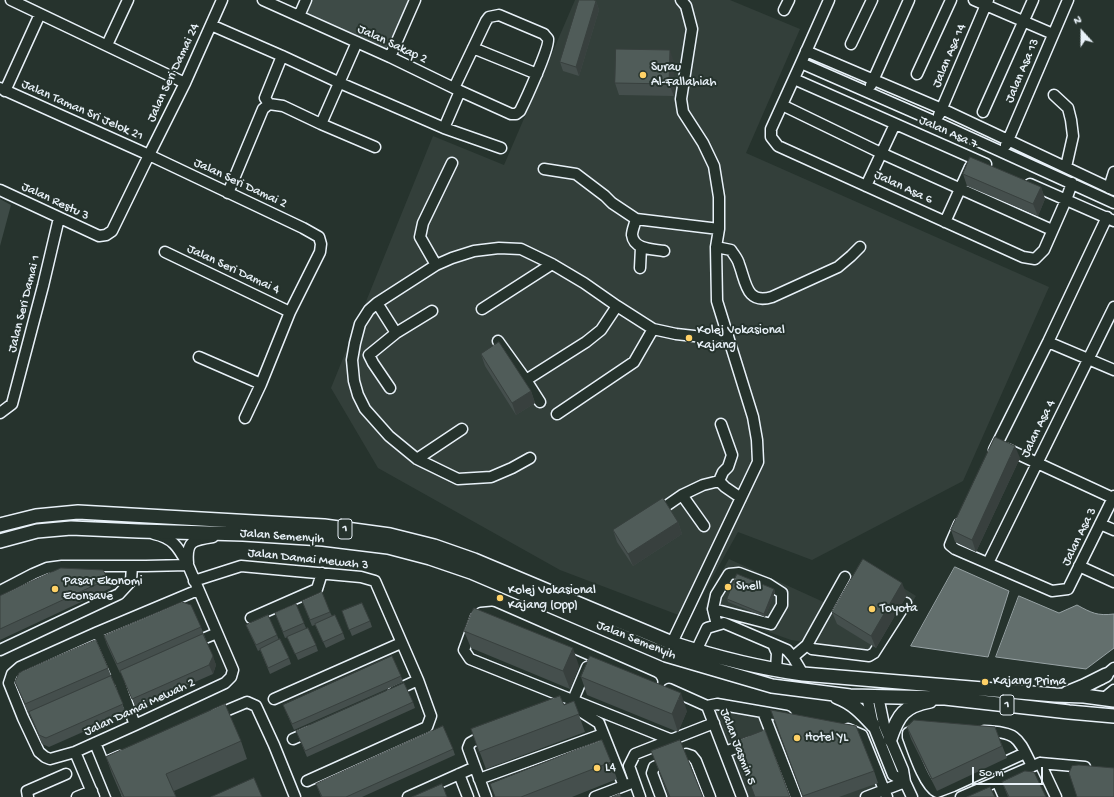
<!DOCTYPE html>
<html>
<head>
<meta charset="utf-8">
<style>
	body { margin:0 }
	#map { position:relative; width:1114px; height:797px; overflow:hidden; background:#26332d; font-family:"Gochi Hand",sans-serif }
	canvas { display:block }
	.north { position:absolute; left:1062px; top:12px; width:40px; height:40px; -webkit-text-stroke:3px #26332d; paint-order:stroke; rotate:339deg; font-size:11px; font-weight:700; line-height:16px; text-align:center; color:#e8f1f8 }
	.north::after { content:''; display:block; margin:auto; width:14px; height:18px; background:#e8f1f8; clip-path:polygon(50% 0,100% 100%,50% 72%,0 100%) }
	.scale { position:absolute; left:972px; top:767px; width:71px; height:18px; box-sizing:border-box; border:2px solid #e8f1f8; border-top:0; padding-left:5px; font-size:12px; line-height:14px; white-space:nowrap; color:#e8f1f8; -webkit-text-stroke:3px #26332d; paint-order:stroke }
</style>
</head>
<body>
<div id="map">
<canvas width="1114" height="797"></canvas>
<div class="north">N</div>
<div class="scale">50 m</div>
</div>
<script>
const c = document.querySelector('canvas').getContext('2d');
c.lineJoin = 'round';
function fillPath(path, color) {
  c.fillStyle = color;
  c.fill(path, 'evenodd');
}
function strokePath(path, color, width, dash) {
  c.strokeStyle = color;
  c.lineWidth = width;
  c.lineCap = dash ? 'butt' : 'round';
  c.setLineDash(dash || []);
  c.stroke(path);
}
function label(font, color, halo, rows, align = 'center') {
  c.font = font + ' "Gochi Hand",sans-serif';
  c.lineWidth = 4;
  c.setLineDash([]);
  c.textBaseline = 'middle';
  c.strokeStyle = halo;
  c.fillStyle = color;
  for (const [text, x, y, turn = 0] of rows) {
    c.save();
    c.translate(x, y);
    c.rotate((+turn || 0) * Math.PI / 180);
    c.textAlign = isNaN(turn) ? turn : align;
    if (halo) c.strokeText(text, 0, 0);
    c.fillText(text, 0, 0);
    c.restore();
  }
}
const built = new Path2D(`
	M 575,0 L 730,0 L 800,29 L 746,153 L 1049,287 L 963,481 L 812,560 L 738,532 L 689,619 L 560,570 L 378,468 L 331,388 L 433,136 L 504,165 Z
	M 729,559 L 839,609 L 865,564 L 916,596 L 880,654 L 791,640 L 705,609 L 710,592 Z
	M 723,708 L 839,729 L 861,738 L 885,797 L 746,797 L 713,711 Z`);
const green = new Path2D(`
	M 312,0 L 409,0 L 387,51 L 306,15 Z
	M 0,199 L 11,205 L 0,246 Z`);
const water = new Path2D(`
	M 955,567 L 1009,591 L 988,657 L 911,646 Z
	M 1019,596 L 1059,613 L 1077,605 C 1092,613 1097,616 1114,614 L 1114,648 L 1086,669 L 996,657 Z`);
const minor = new Path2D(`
	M 11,0 L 185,83
	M 222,0 L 185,83 L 149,155 L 303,228 L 319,237 L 321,244 L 320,252 L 290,312 L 261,384 L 245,418
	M 263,0 L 390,57 L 460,91 L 511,114 L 516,114 L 520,111 C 525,101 550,47 548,39 C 547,37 545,36 544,34 L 499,15 L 489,17 L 486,21 L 454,88
	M 829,0 L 801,63 L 771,129 L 771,137 L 778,146 L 1023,257 L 1035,259 L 1044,250 L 1066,200 L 1072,183
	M 974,0 L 1053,34
	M 784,10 L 789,0
	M 299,16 L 306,0
	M 211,25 L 282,56 L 340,83 L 444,128 L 501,148
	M 851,44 L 872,0
	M 107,45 L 128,0
	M 473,48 L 537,74
	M 806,51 L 942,109 L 1114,190
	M 390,57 L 415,0
	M 801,63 L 936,122 L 1114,203
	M 917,74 L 951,0
	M 794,79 L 986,164
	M 871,85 L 909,0
	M 0,88 L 149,155 L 112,231 L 106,235 L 99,236 L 0,190
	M 5,91 L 40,14
	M 1054,95 L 1068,108 L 1071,120 L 1073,136 L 1066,167
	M 269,104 L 265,98 L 282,56
	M 782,105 L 881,153 L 1052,230
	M 983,112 L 1033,0
	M 939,115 L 988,0
	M 321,124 L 357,42
	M 444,128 L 460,91
	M 1006,145 L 1068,0
	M 544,169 L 576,174 L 605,196 L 612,203 L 636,219 L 719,229
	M 1030,184 L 1114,221
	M 866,186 L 895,124
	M 1109,188 L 1114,172
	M 228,193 L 263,109 L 269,104 L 283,106 L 321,124 L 375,147
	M 636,219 C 635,224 632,230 632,235 C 634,250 653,249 664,251
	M 945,222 L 970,167
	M 716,247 L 731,250 C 734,255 738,259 739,264 C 746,282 746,305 772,297 L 838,267 L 851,256 L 860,247
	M 165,252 L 290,312
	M 436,265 L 420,237 L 423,223 L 452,163
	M 640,268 L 641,247
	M 377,303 L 396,333 L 369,355 L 373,363 L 390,388
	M 482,309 L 552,264
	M 396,333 L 432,311
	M 498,341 L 526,380 L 540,402
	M 1048,342 L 1114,370
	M 199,357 L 261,384
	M 526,380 L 586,342 L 601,330 L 617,306
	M 0,413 L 12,404 L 43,286 L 59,218
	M 557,414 L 634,362 L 653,329
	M 721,424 L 732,455 L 728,467 L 723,472 L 719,481 L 725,487 L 741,498
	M 1007,449 L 1113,498
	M 994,450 L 1048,342 L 1107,217
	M 530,458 L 512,468 L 491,477 L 458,479 L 417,459 L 389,436 L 365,409 L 358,395 L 354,381 L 352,360 L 355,343 L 360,324 L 369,310 L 377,303 L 436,265 L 452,258 L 474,251 L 499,248 L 521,249 L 552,264 L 584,283 L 617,306 L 653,329 L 676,334 L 703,337 L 728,335
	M 417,459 L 462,429
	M 682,495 L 704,526
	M 656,513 L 682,495 L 703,485 L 719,481
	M 959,524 L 952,540 L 950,545 L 955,549 L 1052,591 L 1068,589 L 1114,496
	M 1100,524 L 1114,530
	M 154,534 C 174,538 179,549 188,565 L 233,670 L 231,677 L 225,683 L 135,725 L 75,752 L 50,759 L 45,757 L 39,752 L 23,718 L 9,683 L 12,674 L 20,667 L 98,632 L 198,590
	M 188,563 C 186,541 193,540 213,537
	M 988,563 L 1114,307
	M 1079,566 L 1114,582
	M 194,581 L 241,566 L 361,577 L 375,581 L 418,680 L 427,705 L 431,716 L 427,727 L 307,781
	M 0,591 L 33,574 L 47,568 L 62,566 L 146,566 L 188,565
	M 713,609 L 771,624 L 782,605 L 782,593 L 768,584 L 739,573 L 729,574 L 716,595 L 713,609 L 717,625
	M 251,618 L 317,589 L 322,573
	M 98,632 L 118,678 L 135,725
	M 193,643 L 217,633
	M 773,644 L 777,653 L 776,670
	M 807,645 L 812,649 L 869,656 L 874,653 L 906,603
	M 669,649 L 758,462 L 757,440 L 753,417 L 717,301 L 716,247 L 719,229 L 719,197 L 714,166 L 703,143 L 683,112 L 681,99 L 692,29 L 686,6 L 681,0
	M 0,650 L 119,594 L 131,581 L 132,566
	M 696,651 L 707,628 L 724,623 L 787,650 L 793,657 L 803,674
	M 793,657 L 807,645 L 845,577
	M 1101,679 L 1114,668
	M 652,682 L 492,612 L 481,613 L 476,617 L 464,650 L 470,659 L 672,740
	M 100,685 L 133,671
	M 669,689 L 707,706
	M 394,691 L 418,680
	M 867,696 L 873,725 L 893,775 L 905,782
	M 878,696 L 884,725 L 903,770 L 905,782 L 912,797
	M 274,699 L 401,643
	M 1103,699 L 1114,690
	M 573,700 L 587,667
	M 707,706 L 717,704 L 786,716
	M 707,706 L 742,797
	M 567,708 L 577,709 L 599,723 L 624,786
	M 763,712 L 796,797
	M 216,715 L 247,702 L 256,706 L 274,745 L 295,797
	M 848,729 L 862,735 L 887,797
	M 922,730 C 917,730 912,730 908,733 L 908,737 C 913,750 924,786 937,792 L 953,786 L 1025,753
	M 984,731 C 1018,732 1018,738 1032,766
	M 486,734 L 470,743 L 468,748 L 486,797
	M 293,739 L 309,732
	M 95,743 L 117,797
	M 75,752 L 94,797
	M 725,752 L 749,743
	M 104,763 L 120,756
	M 1040,763 L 1056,797
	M 459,774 L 468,797
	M 479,779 L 603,734
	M 997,781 L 1004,797
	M 28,797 L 27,791 L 66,774
	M 77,797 L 92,791
	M 408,797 L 475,767
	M 595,797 L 629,784
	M 640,797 L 629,766 L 635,754 L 714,723
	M 661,797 L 652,773 L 654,767 L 686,754 L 692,756 L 696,761 L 710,797
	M 866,797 L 905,782
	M 961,797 L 1040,763 L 1085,767`);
const major = new Path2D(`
	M 0,525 L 36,516 L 78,512 L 324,526 L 390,535 L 434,546 L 474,560 L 672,643 C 715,657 758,668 803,674 L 1055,695 L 1084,696 L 1114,700
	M 0,541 L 37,531 L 71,528 L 139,531 L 243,534 L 323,539 L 388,547 L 430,558 L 471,572 L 666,655 L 772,686 L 850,696 L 945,698 L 1069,712 L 1114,716
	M 1067,693 L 1084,686 L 1106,675
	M 837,697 C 853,703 862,713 873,725
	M 890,739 C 898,715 904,706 930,701`);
const wall = new Path2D(`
	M 596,1 L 599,10 L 579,76 L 563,71 L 560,62 Z
	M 674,62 L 674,96 L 619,95 L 615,83 Z
	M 963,174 L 1041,187 L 1045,199 L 1038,216 L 967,186 Z
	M 481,354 L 531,391 L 535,403 L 516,415 L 485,366 Z
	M 1020,458 L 976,552 L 955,542 L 951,530 Z
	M 678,522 L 682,534 L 633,566 L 617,542 L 613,530 Z
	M 108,579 L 111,588 L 0,640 L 0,596 Z
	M 774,589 L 775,592 L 765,617 L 728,602 L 727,599 Z
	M 907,595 L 876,648 L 837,624 L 832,612 Z
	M 302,601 L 330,612 L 332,616 L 343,633 L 345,639 L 326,648 L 315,625 L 312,626 Z
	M 296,604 L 306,628 L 316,645 L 318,651 L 298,660 L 288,637 L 285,638 L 275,613 Z
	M 342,611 L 370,621 L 372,627 L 352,636 Z
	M 246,625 L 277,635 L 279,640 L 289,658 L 291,664 L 270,674 L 260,650 L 258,651 Z
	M 201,627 L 216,665 L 213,674 L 136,708 L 121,673 L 120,673 L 107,645 L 104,636 Z
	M 464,631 L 579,666 L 570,689 L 471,648 Z
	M 108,668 L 126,713 L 49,747 L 42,744 L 29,712 L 28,713 L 15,682 Z
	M 401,676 L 403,682 L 294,730 L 283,705 Z
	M 581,677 L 687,711 L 678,732 L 587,695 Z
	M 574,701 L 585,732 L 486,769 L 471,729 L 564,705 Z
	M 413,702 L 415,708 L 307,757 L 296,731 Z
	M 771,710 L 874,771 L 878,783 L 839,797 L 803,797 Z
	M 907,727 L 995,727 L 1007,758 L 937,791 L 911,739 Z
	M 241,741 L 247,759 L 174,791 L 176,797 L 122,797 L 112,774 L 106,757 Z
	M 453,749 L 455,755 L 362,797 L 321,797 L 316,784 Z
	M 651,751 L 703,797 L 669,797 Z
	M 611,762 L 617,779 L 572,797 L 495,797 L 490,784 Z
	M 1002,782 L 1046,797 L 1008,797 Z`);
const shadedWall = new Path2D(`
	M 596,1 L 599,10 L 579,76 L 576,67 Z
	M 670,50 L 674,62 L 674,96 L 669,84 Z
	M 1041,187 L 1045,199 L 1038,216 L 1033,204 Z
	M 531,391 L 535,403 L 516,415 L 512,403 Z
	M 1015,446 L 1020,458 L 976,552 L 972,540 Z
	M 678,522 L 682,534 L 633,566 L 628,554 Z
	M 902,583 L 907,595 L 876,648 L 871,636 Z
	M 774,589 L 775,592 L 765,617 L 764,614 Z
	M 573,648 L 579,666 L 570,689 L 563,671 Z
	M 213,656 L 216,665 L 213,674 L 209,665 Z
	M 681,693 L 687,711 L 678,732 L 672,714 Z`);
const building = new Path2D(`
	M 579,0 L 594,0 L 596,1 L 576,67 L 560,62 Z
	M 616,49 L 670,50 L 669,84 L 615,83 Z
	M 970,157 L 1041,187 L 1033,204 L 963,174 Z
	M 499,342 L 531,391 L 512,403 L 481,354 Z
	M 995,437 L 1015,446 L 972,540 L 951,530 Z
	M 663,498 L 678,522 L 628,554 L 613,530 Z
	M 863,559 L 902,583 L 871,636 L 832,612 Z
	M 61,568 L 103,570 L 108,579 L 0,629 L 0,596 Z
	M 737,574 L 774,589 L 764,614 L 727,599 Z
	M 322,592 L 330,612 L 310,620 L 302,601 Z
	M 182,602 L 191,605 L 201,627 L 117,664 L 104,636 Z
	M 362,603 L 370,621 L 349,630 L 342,611 Z
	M 296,604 L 304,623 L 283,632 L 275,613 Z
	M 474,608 L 573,648 L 563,671 L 464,631 Z
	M 268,615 L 277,635 L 256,645 L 246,625 Z
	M 335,615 L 343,633 L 323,642 L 315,624 Z
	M 308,628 L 316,645 L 295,654 L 287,637 Z
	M 203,634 L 213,656 L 209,665 L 132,699 L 120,671 Z
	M 280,639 L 289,658 L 268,668 L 260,649 Z
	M 96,640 L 108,668 L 25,704 L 15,682 L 19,673 Z
	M 392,656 L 401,676 L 292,724 L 283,705 Z
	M 590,656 L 681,693 L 672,714 L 581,677 Z
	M 111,676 L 123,704 L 46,738 L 39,735 L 29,712 Z
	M 404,683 L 413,702 L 305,751 L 296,731 Z
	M 560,696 L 564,705 L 574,701 L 579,714 L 479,752 L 471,729 Z
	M 225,704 L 241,741 L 166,774 L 176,797 L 124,797 L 106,757 Z
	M 771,710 L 856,726 L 874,771 L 803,796 Z
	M 914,720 L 995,727 L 1002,746 L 932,779 L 907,727 Z
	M 443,726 L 453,749 L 346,797 L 322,797 L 316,784 Z
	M 765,730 L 790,797 L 755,797 L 734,742 Z
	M 602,740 L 611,762 L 521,797 L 495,797 L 490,784 Z
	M 680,740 L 703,797 L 670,797 L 651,751 Z
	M 1079,765 L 1114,768 L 1114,797 L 1077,797 L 1069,773 L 1072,766 Z
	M 1025,771 L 1034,772 L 1046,797 L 1009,797 L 1002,782 Z
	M 254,778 L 262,797 L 211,797 Z
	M 442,784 L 447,797 L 412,797 Z
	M 990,787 L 995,797 L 967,797 Z
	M 620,794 L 621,797 L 612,797 Z`);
const markers = [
	[643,75,4,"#ffd166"],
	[689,338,4,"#ffd166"],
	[728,587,4,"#ffd166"],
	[55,589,4,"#ffd166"],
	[500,598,4,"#ffd166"],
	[872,609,4,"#ffd166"],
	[985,682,4,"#ffd166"],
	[797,738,4,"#ffd166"],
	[597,768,4,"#ffd166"]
];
const shields = [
	[345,529,14],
	[1007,705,14]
];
const shieldNames = [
	["1",345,529],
	["1",1007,705]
];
const streetNames = [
	["Jalan Sakap 2",392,45,25],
	["Jalan Asa 14",950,56,-67],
	["Jalan Asa 13",1023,71,-67],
	["Jalan Seri Damai 24",174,73,-65],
	["Jalan Taman Sri Jelok 21",82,111,24],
	["Jalan Asa 7",948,133,24],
	["Jalan Seri Damai 2",240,184,25],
	["Jalan Asa 6",903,188,25],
	["Jalan Restu 3",55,202,25],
	["Jalan Seri Damai 4",233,270,25],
	["Jalan Seri Damai 1",25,304,-76],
	["Jalan Asa 4",1039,429,-64],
	["Jalan Semenyih",282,537,4],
	["Jalan Asa 3",1080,537,-64],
	["Jalan Damai Mewah 3",308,560,6],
	["Jalan Semenyih",636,641,22],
	["Jalan Damai Mewah 2",140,708,-25],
	["Jalan Jasmin 5",737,747,69]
];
const poiNames = [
	["Surau",651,68],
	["Al-Fallahiah",651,83],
	["Kolej Vokasional",697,331],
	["Kajang",697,346],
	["Pasar Ekonomi",63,582],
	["Econsave",63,597],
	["Shell",736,587],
	["Kolej Vokasional",508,591],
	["Kajang (Opp)",508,606],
	["Toyota",880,609],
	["Kajang Prima",993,682],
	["Hotel YL",805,738],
	["L4",605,768]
];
fillPath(built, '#333f3a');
fillPath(green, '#3e4b47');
fillPath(water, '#636f6d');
strokePath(water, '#98a3a5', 1);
strokePath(minor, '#e8f1f8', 13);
strokePath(major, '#e8f1f8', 16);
strokePath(minor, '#26332d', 10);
strokePath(major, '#26332d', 13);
fillPath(wall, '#454f4d');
fillPath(shadedWall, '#38403e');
fillPath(building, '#505c59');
strokePath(building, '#38403e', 1);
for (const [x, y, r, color] of markers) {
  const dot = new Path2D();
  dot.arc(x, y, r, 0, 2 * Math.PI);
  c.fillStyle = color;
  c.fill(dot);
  strokePath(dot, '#26332d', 1.5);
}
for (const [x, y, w] of shields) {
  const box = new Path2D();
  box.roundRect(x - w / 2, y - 10, w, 20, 3);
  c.fillStyle = '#26332d';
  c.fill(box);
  strokePath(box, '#e8f1f8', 1);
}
label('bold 12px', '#e8f1f8', null, shieldNames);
label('13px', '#e8f1f8', '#26332d', streetNames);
label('13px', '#e8f1f8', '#26332d', poiNames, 'left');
</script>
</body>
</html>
